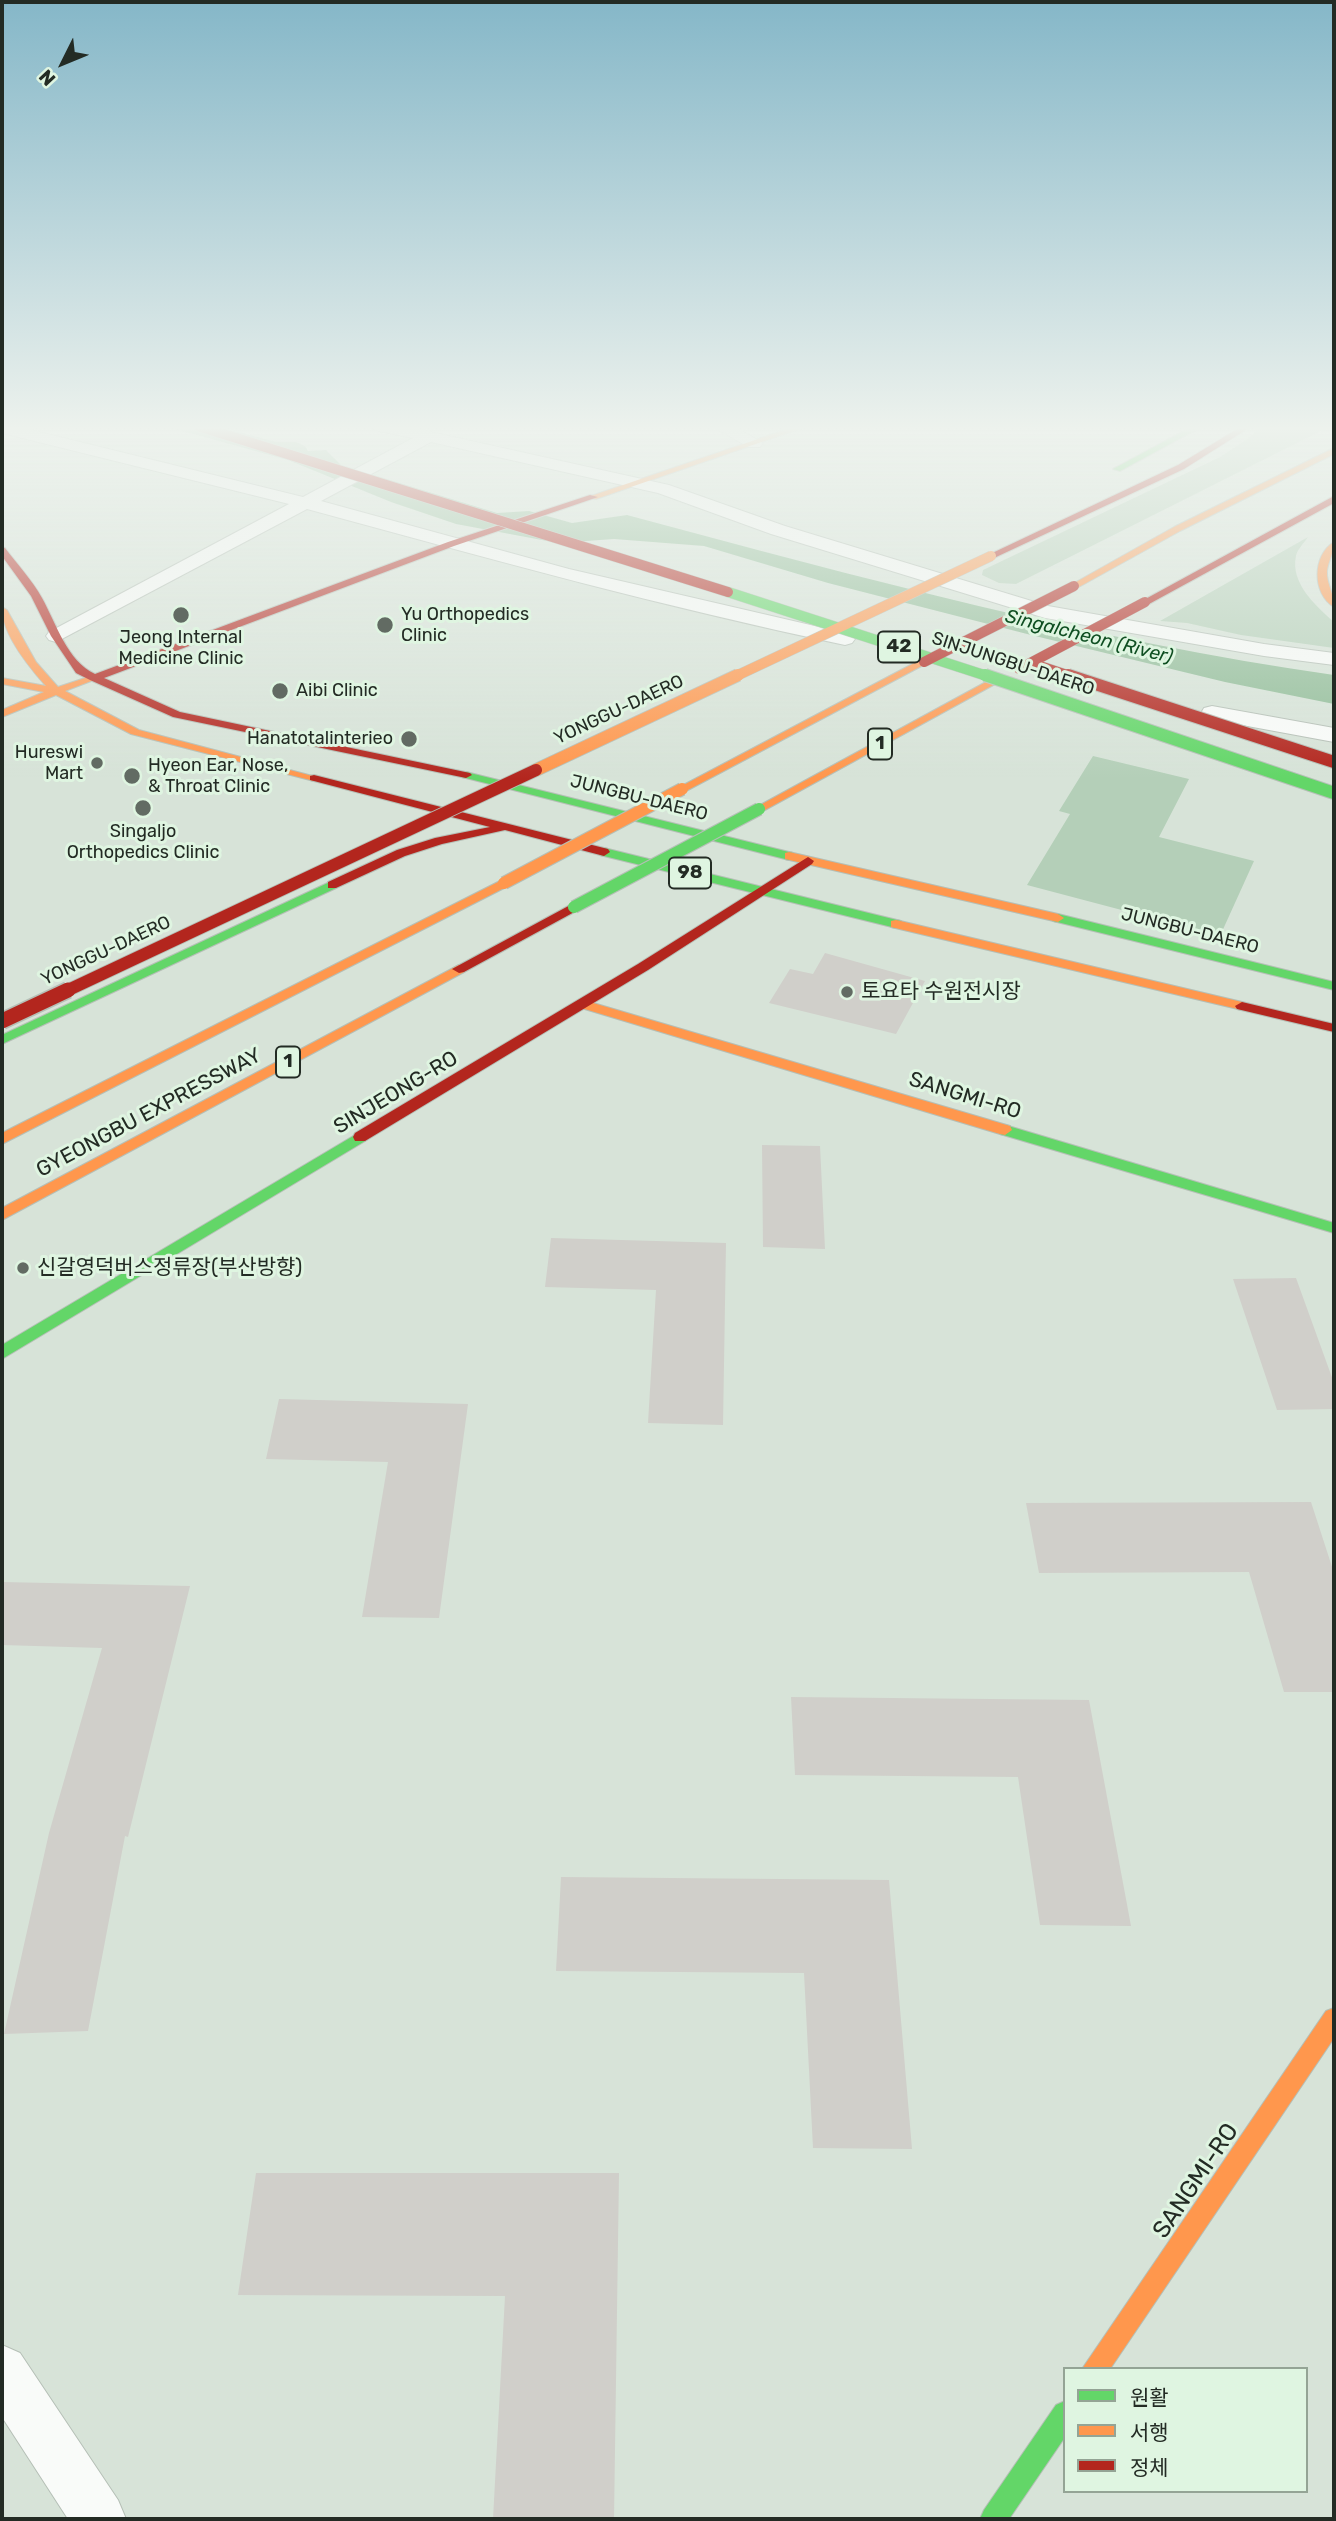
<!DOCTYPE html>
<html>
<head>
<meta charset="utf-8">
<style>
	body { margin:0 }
	#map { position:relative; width:1336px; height:2521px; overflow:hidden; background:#d7e3d8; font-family:Rubik,"Noto Sans KR",sans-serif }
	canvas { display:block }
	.frame { position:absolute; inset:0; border:4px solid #232b24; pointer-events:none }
	.legend { position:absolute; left:1063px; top:2367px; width:245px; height:126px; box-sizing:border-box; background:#dff5e1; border:2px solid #94a495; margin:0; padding:9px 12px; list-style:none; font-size:21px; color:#232b24 }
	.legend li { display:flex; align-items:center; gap:14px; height:35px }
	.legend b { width:35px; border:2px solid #94a495 }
	.north { position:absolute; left:28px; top:28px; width:70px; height:70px; -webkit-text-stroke:5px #dff5e1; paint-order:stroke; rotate:227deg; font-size:19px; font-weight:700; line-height:28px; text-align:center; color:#232b24 }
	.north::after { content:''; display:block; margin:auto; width:24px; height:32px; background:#232b24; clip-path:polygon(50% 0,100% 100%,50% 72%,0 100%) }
</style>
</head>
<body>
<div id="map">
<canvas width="1336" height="2521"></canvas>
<div class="frame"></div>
<ul class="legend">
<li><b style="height:9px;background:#63d668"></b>원활</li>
<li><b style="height:9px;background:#ff974d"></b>서행</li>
<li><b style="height:9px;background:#b3261e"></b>정체</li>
</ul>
<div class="north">N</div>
</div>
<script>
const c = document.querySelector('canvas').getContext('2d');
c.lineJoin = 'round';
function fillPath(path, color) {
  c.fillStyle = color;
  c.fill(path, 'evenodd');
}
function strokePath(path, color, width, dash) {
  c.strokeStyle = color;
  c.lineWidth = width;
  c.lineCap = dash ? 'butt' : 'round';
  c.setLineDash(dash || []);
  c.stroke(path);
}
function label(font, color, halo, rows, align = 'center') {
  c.font = font + ' Rubik,"Noto Sans KR",sans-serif';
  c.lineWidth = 6;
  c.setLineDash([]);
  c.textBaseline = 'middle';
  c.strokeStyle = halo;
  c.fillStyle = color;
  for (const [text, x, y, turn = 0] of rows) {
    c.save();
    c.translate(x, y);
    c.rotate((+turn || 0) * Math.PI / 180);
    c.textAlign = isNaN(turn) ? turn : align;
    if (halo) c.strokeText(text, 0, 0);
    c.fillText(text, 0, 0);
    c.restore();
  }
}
const green = new Path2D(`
	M 1262,426 L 1331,426 L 1016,584 L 999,583 L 982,575 L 983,570 L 1220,457 L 1250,437 Z
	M 1308,537 C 1304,543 1297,550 1296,556 C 1290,583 1316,606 1334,622 L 1334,648 L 1241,635 L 1187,623 L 1160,621 Z
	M 1093,756 L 1189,779 L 1159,837 L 1254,861 L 1220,936 L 1027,885 L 1070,814 L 1059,811 Z`);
const water = new Path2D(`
	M 164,426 L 215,426 L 277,442 L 296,442 L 305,446 L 308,451 L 326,450 L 341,465 L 497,513 L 529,511 L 572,523 L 627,515 C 861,578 1095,641 1334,675 L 1334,704 L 1225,682 L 1031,635 L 828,583 L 704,546 L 614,539 L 558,543 L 456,524 L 391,502 L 288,460 Z`);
const building = new Path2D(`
	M 825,953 L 925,981 L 896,1034 L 769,1003 L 790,969 L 813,974 Z
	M 762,1145 L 820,1146 L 825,1249 L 763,1247 Z
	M 551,1238 L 726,1243 L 723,1425 L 648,1423 L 656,1290 L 545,1287 Z
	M 1296,1278 L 1334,1383 L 1334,1409 L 1277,1410 L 1233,1279 Z
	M 279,1399 L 468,1404 L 439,1618 L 362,1617 L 388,1462 L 266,1459 Z
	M 1311,1502 L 1334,1573 L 1334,1692 L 1284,1692 L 1249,1572 L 1039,1573 L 1026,1503 Z
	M 2,1582 L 190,1586 L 128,1837 L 125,1836 L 88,2031 L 4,2034 L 49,1833 L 102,1648 L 2,1645 Z
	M 791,1697 L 1089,1700 L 1131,1926 L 1040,1925 L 1018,1777 L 795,1775 Z
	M 561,1877 L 889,1880 L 912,2149 L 813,2148 L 804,1973 L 556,1971 Z
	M 256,2173 L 619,2173 L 614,2519 L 493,2519 L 505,2296 L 238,2295 Z`);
const street = new Path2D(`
	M 2,426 L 15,426 L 303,497 L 413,438 L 375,430 L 373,426 L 404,426 L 669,485 L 785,526 L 1048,606 L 1264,644 L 1334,653 L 1334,665 L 1264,656 L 1045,618 L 771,534 L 658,493 L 431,442 L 321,501 L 569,569 L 845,633 L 852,635 L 855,639 L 852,643 L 845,645 C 664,607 486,558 307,509 L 56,642 L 49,640 L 46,636 L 49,632 L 289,504 L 2,433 Z
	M 712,426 L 733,426 L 763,443 L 760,447 L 748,447 Z
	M 1212,706 L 1334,728 L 1334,742 L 1204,718 L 1201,713 L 1204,708 Z
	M 2,2345 L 20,2353 L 118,2500 L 126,2519 L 68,2519 L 2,2417 Z`);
const fast = new Path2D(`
	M 1193,426 L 1203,426 L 1120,471 L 1113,469 Z
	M 466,772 L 793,853 L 795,856 L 789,860 L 462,777 L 460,775 Z
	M 604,848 L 901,921 L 902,924 L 896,928 L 600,855 L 598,852 Z
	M 332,881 L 336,882 L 336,888 L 2,1044 L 2,1035 Z
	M 1058,914 L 1334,982 L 1334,990 L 1053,921 L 1052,918 Z
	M 1005,1125 L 1334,1223 L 1334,1233 L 1000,1134 L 998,1130 L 1000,1126 Z
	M 360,1132 L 365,1133 L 367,1137 L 365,1141 L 2,1359 L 2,1345 Z
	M 1065,2401 L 1065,2437 L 1009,2519 L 980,2519 L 984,2510 L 1056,2405 Z`);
const slow = new Path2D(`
	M 796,426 L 808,426 L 596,499 L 588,497 Z
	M 1334,448 L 1334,454 L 1180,531 L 1077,588 L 1069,586 L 1174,527 Z
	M 1334,542 C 1334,553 1328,561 1327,571 C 1326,584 1335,595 1334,607 C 1312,594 1312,555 1334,542 Z
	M 2,607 L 7,610 L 36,662 L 58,687 L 94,675 L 99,678 L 65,691 L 139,730 L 320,778 L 314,781 L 131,734 L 56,695 L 2,717 L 2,710 L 44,692 L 2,684 L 2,678 L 46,686 C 29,667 1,633 2,607 Z
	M 920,660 L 929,662 L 686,791 L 682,792 L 676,789 Z
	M 997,676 L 1006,678 L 763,811 L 759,813 L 753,809 Z
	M 789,852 L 1058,914 L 1064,918 L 1058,922 L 785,859 L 785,853 Z
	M 504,879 L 510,883 L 508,886 L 2,1144 L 2,1133 Z
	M 896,920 L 1242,1002 L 1249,1006 L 1242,1010 L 891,927 L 891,921 Z
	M 459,965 L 464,966 L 464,972 L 2,1220 L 2,1208 Z
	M 583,1000 L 1010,1126 L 1012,1130 L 1005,1135 L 1000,1134 L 578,1007 L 576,1004 L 578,1001 Z
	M 1334,2008 L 1334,2038 L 1110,2369 L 1082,2369 L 1326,2011 Z`);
const jam = new Path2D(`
	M 1242,426 L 1252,426 L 1184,469 L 994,558 L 986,556 L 1178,465 Z
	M 590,495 L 598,497 L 454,546 L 104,678 L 180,712 L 470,773 L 472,775 L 466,778 L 173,717 L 90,680 L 76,673 L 51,636 L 31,596 L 2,556 L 2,547 L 5,548 C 17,564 32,580 42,598 C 56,623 67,661 95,674 L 448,542 Z
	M 1334,496 L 1334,503 L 1149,604 L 1140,602 Z
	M 314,775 L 608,849 L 610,852 L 604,856 L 505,830 L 442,844 L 405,856 L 336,888 L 328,888 L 328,882 L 397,850 L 435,838 L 490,827 L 310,780 L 310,776 Z
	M 808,857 L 814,861 L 812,864 L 648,970 L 365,1141 L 355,1141 L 353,1137 L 355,1133 L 638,964 Z
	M 574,903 L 580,907 L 578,910 L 464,972 L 459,973 L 452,969 Z
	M 1242,1002 L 1334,1024 L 1334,1032 L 1237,1009 L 1235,1006 Z`);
const fastBridgeFar1 = new Path2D(`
	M 728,592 L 990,677`);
const fastBridge = new Path2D(`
	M 985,675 L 1334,793
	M 574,907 L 759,809`);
const slowBridgeFar1 = new Path2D(`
	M 734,677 L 991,556`);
const slowBridge = new Path2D(`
	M 536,770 L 738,675
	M 504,883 L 682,789`);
const jamBridgeFar2 = new Path2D(`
	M 198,426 L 728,592
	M 924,662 L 1074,586
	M 1037,665 L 1073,677
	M 1019,669 L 1145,602`);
const jamBridgeFar1 = new Path2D(`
	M 1068,675 L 1334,762
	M 64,992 L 536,770`);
const jamBridge = new Path2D(`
	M 2,1021 L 68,990`);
const markers = [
	[181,615,9,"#626b63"],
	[385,625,9,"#626b63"],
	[280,691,9,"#626b63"],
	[409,739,9,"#626b63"],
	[97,763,7,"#626b63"],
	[132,776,9,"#626b63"],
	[143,808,9,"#626b63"],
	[847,992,7,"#626b63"],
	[23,1268,7,"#626b63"]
];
const farPoinames = [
	["Yu Orthopedics",401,615],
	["Clinic",401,636],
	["Jeong Internal",181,638,"center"],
	["Medicine Clinic",181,659,"center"],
	["Aibi Clinic",296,691],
	["Hanatotalinterieo",393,739,"right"],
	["Hureswi",83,753,"right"],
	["Mart",83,774,"right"],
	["Hyeon Ear, Nose,",148,766],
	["& Throat Clinic",148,787],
	["Singaljo",143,832,"center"],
	["Orthopedics Clinic",143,853,"center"]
];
const farStreetnames = [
	["SINJUNGBU-DAERO",1013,664,18],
	["YONGGU-DAERO",619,710,-25],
	["JUNGBU-DAERO",639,798,14],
	["JUNGBU-DAERO",1190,931,14],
	["YONGGU-DAERO",106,951,-25]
];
const farWaternames = [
	["Singalcheon (River)",1089,637,14]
];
const shields = [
	[899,647,42],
	[880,744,24],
	[690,873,42],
	[288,1062,24]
];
const shieldNames = [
	["42",899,647],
	["1",880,744],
	["98",690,873],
	["1",288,1062]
];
const poiNames = [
	["토요타 수원전시장",861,992],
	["신갈영덕버스정류장(부산방향)",37,1268]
];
const streetNames = [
	["SINJEONG-RO",396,1093,-31],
	["SANGMI-RO",965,1096,17],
	["GYEONGBU EXPRESSWAY",149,1113,-28]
];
const nearStreetnames = [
	["SANGMI-RO",1196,2181,-56]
];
fillPath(green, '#b4cfb8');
fillPath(water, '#91bc98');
fillPath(building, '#d0cfca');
strokePath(street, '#b5bfb6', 2);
strokePath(fast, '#b5bfb6', 2);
strokePath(slow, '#b5bfb6', 2);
strokePath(jam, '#b5bfb6', 2);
fillPath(street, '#f9fbf9');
fillPath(fast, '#63d668');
fillPath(slow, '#ff974d');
fillPath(jam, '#b3261e');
strokePath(fastBridgeFar1, '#b5bfb6', 11, []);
strokePath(fastBridge, '#b5bfb6', 14, []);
strokePath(slowBridgeFar1, '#b5bfb6', 11, []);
strokePath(slowBridge, '#b5bfb6', 14, []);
strokePath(jamBridgeFar2, '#b5bfb6', 11, []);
strokePath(jamBridgeFar1, '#b5bfb6', 14, []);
strokePath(jamBridge, '#b5bfb6', 18, []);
strokePath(fastBridgeFar1, '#63d668', 10);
strokePath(fastBridge, '#63d668', 12);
strokePath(slowBridgeFar1, '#ff974d', 10);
strokePath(slowBridge, '#ff974d', 12);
strokePath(jamBridgeFar2, '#b3261e', 10);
strokePath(jamBridgeFar1, '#b3261e', 12);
strokePath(jamBridge, '#b3261e', 15);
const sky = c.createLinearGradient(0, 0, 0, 779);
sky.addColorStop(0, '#85b7c8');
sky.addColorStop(0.55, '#edf2ed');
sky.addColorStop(1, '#edf2ed00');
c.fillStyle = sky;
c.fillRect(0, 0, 1336, 779);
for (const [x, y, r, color] of markers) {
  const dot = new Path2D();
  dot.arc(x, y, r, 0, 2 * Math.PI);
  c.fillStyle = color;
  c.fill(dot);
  strokePath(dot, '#dff5e1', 2.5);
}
label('18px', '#232b24', '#dff5e1', farPoinames, 'left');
label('18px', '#232b24', '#dff5e1', farStreetnames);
label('italic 19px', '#0e4e21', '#dff5e1', farWaternames);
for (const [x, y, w] of shields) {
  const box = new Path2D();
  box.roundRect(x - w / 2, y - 15.5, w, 31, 5);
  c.fillStyle = '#dff5e1';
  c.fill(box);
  strokePath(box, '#232b24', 2);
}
label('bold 19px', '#232b24', null, shieldNames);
label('21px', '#232b24', '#dff5e1', poiNames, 'left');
label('21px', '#232b24', '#dff5e1', streetNames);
label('24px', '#232b24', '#dff5e1', nearStreetnames);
</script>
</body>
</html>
